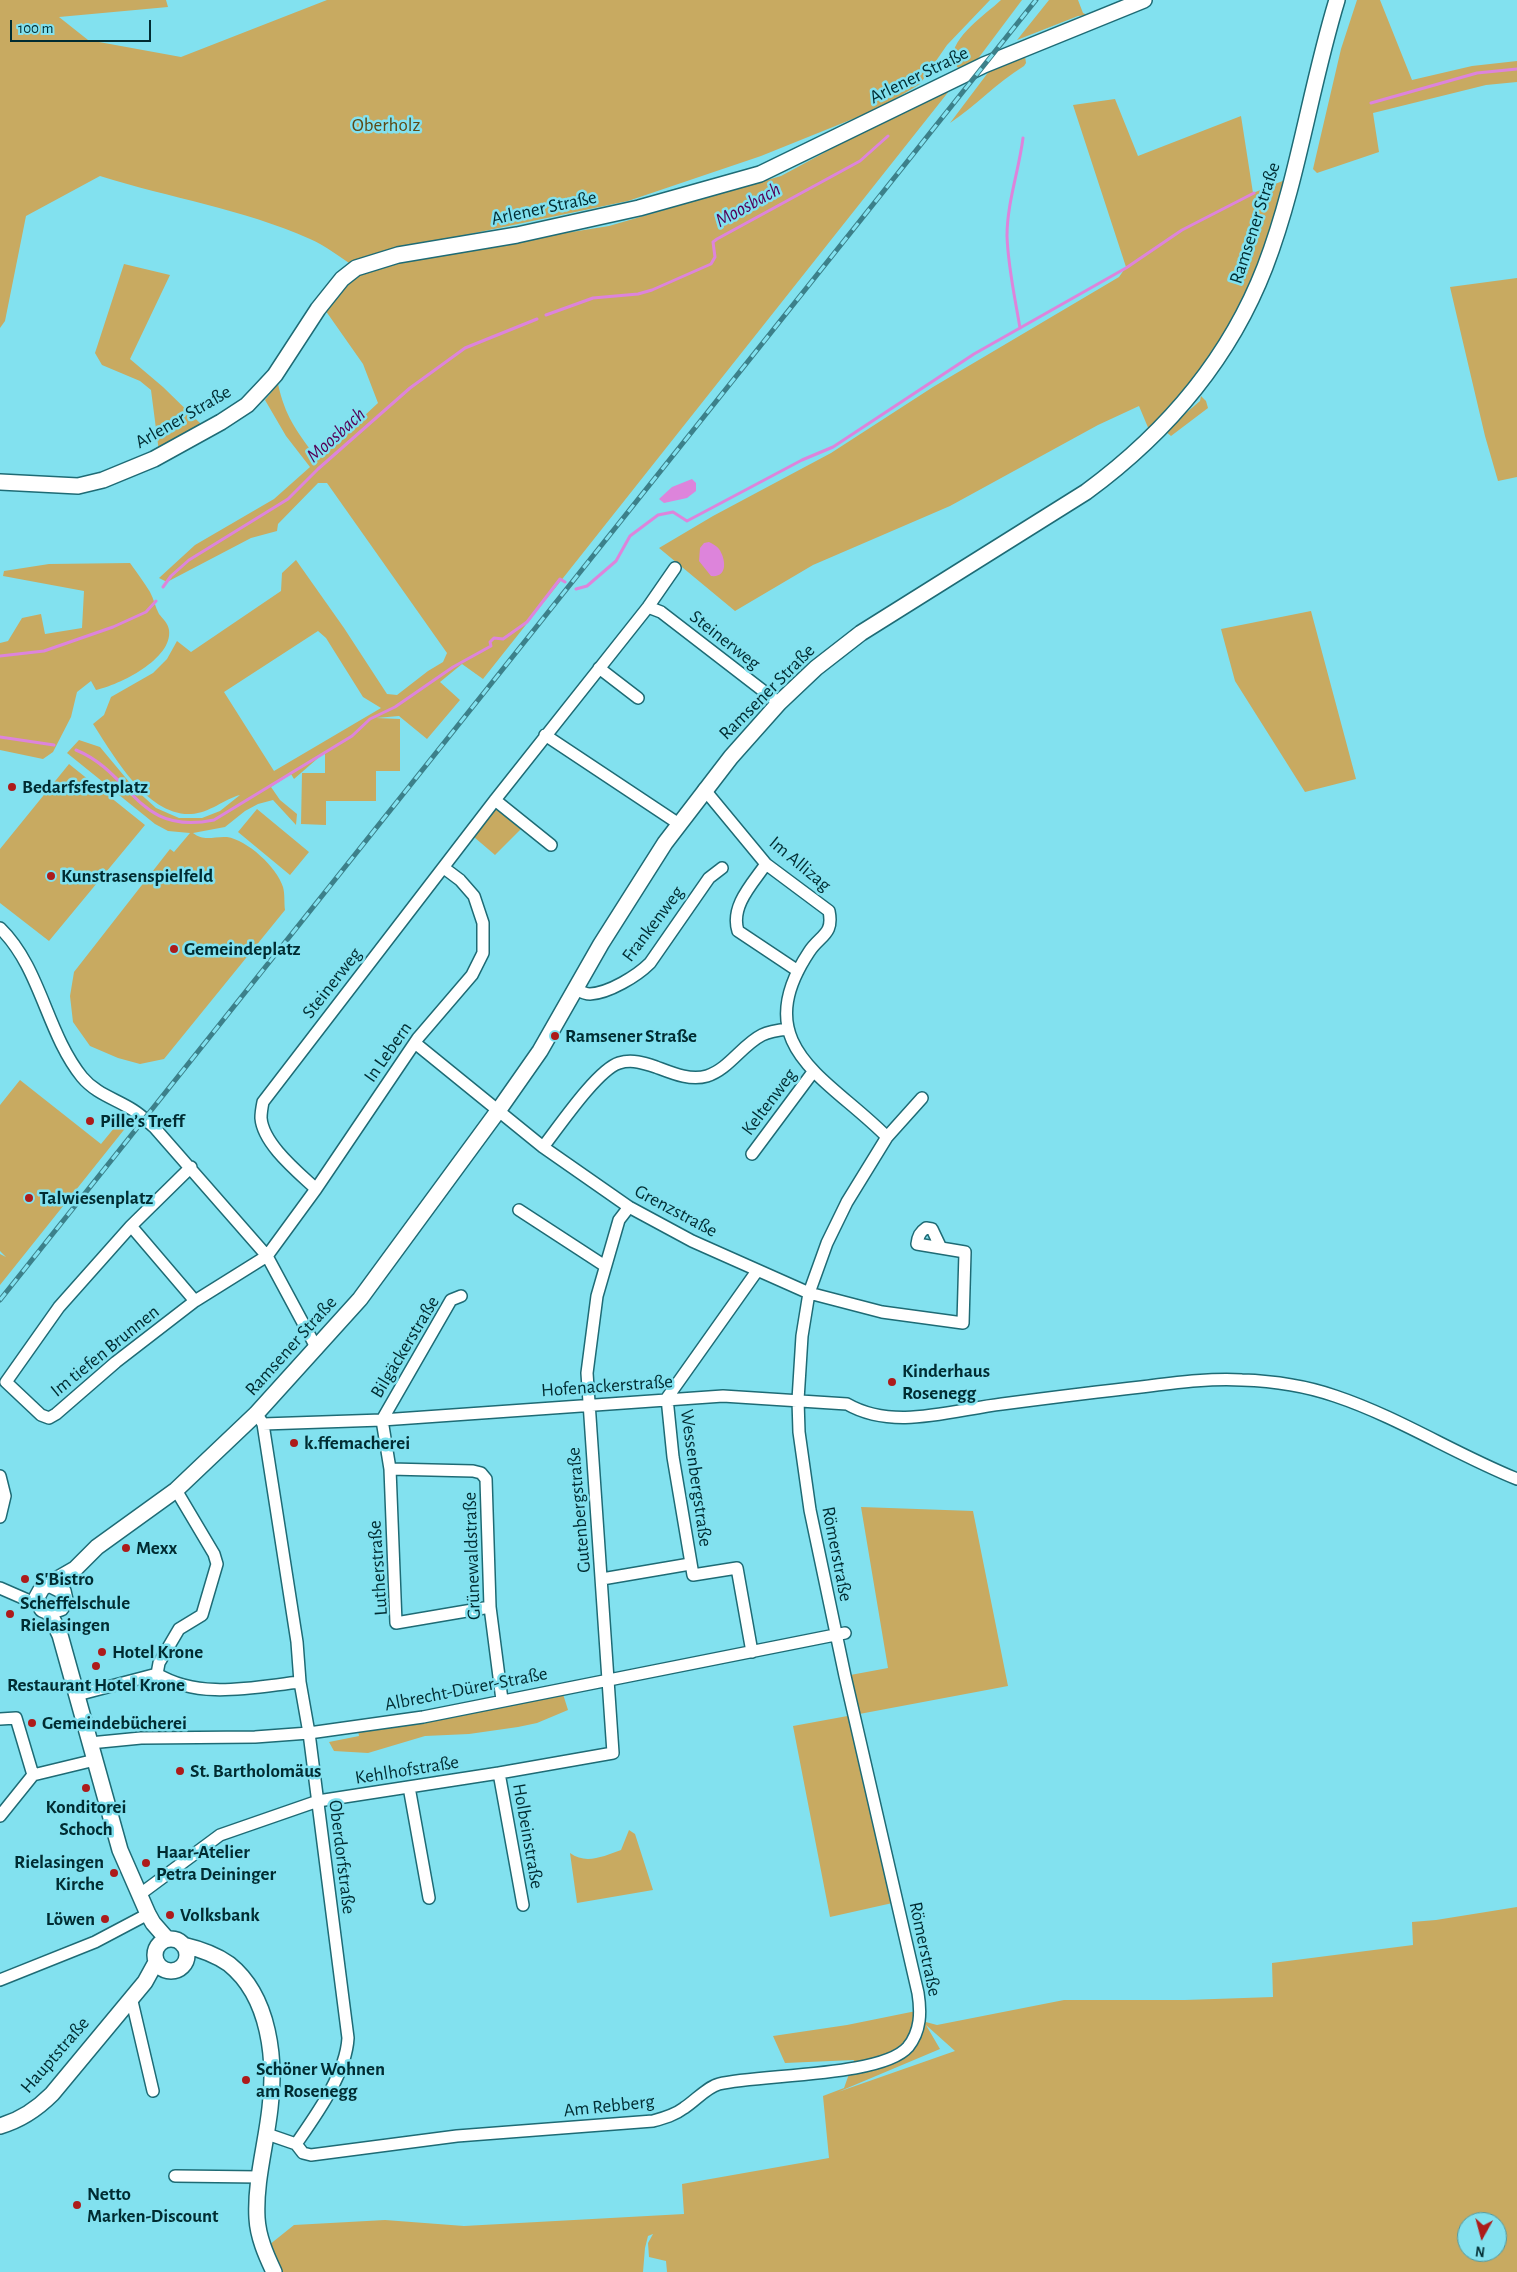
<!DOCTYPE html>
<html>
<head>
<meta charset="utf-8">
<style>
	body { margin:0 }
	#map { position:relative; width:1517px; height:2272px; overflow:hidden; background:#82e1ef; font-family:"Alegreya Sans",sans-serif }
	canvas { display:block }
	.north { position:absolute; left:1457px; top:2212px; width:50px; height:50px; box-sizing:border-box; background:#82e1ef; border:1px solid #4e99a3; border-radius:50%; rotate:187deg; font-size:14px; font-weight:700; line-height:20px; text-align:center; color:#002c32 }
	.north::after { content:''; display:block; margin:auto; width:18px; height:22px; background:#ad1b1a; clip-path:polygon(50% 0,100% 100%,50% 72%,0 100%) }
	.scale { position:absolute; left:10px; top:20px; width:141px; height:22px; box-sizing:border-box; border:2px solid #002c32; border-top:0; padding-left:6px; font-size:15px; line-height:18px; white-space:nowrap; color:#002c32; -webkit-text-stroke:4px #82e1ef; paint-order:stroke }
</style>
</head>
<body>
<div id="map">
<canvas width="1517" height="2272"></canvas>
<div class="north">N</div>
<div class="scale">100 m</div>
</div>
<script>
const c = document.querySelector('canvas').getContext('2d');
c.lineJoin = 'round';
function fillPath(path, color) {
  c.fillStyle = color;
  c.fill(path, 'evenodd');
}
function strokePath(path, color, width, dash) {
  c.strokeStyle = color;
  c.lineWidth = width;
  c.lineCap = dash ? 'butt' : 'round';
  c.setLineDash(dash || []);
  c.stroke(path);
}
function label(font, color, halo, rows, align = 'center') {
  c.font = font + ' "Alegreya Sans",sans-serif';
  c.lineWidth = 5;
  c.setLineDash([]);
  c.textBaseline = 'middle';
  c.strokeStyle = halo;
  c.fillStyle = color;
  for (const [text, x, y, turn = 0] of rows) {
    c.save();
    c.translate(x, y);
    c.rotate((+turn || 0) * Math.PI / 180);
    c.textAlign = isNaN(turn) ? turn : align;
    if (halo) c.strokeText(text, 0, 0);
    c.fillText(text, 0, 0);
    c.restore();
  }
}
const green = new Path2D(`
	M 0,0 L 166,0 L 168,7 L 59,17 L 88,40 L 181,57 L 327,0 L 990,0 L 947,45 L 920,84 L 880,108 L 761,156 L 628,201 L 398,249 L 361,266 L 609,226 L 781,176 L 957,81 L 483,679 L 462,664 L 440,682 L 460,700 L 427,739 L 399,716 L 376,718 L 400,719 L 400,771 L 376,771 L 376,801 L 326,801 L 326,825 L 301,824 L 302,773 L 325,773 L 325,752 L 294,779 L 291,774 L 271,787 L 280,800 L 297,814 L 296,825 L 273,800 L 258,804 L 245,811 L 225,827 L 193,833 C 204,842 214,836 227,837 C 247,840 277,867 283,887 C 285,894 284,903 285,910 L 164,1059 L 140,1064 L 118,1058 L 90,1046 L 73,1022 L 70,996 L 74,972 L 170,849 L 174,852 L 190,833 L 168,831 L 155,824 L 67,753 L 79,740 L 100,747 L 135,789 L 156,808 L 179,818 L 202,818 L 220,811 L 240,795 C 224,799 210,813 191,814 C 147,816 114,756 93,724 L 104,715 L 111,697 L 153,673 L 167,659 L 177,641 L 191,652 L 281,591 L 282,573 L 296,560 L 344,628 L 387,694 L 397,695 L 428,671 L 443,662 L 447,653 L 327,483 L 318,483 L 278,524 L 277,531 L 251,538 L 167,582 L 159,578 L 195,545 L 274,499 L 310,467 L 286,436 L 265,400 L 278,384 C 285,416 296,430 315,456 L 320,457 L 378,403 L 363,364 L 323,307 L 355,267 C 341,258 326,246 310,239 C 243,209 170,198 100,176 L 26,216 L 5,321 L 0,328 ZM 318,631 L 326,638 L 363,697 L 381,708 L 274,771 L 224,692 Z
	M 1001,0 L 1022,0 L 977,60 L 958,68 L 952,60 C 953,35 984,16 1001,0 Z
	M 1049,0 L 1078,0 L 1083,13 L 1087,15 L 1078,16 L 1017,40 Z
	M 1357,0 L 1380,0 L 1412,80 L 1472,66 L 1517,61 L 1517,82 L 1486,85 L 1373,113 L 1379,152 L 1317,173 L 1313,169 L 1341,49 Z
	M 1025,56 L 1026,63 L 1024,66 C 996,83 976,106 950,123 L 993,66 Z
	M 1115,99 L 1138,156 L 1241,116 L 1253,193 L 1285,180 L 1250,300 L 1152,437 L 1139,406 L 1098,425 L 950,506 L 813,565 L 735,611 L 659,548 L 713,516 L 831,453 L 933,387 L 1119,277 L 1126,267 L 1073,105 Z
	M 124,264 L 170,275 L 130,359 L 163,387 L 203,426 L 159,452 L 151,390 L 140,381 L 102,365 L 95,353 Z
	M 1517,278 L 1517,477 L 1498,481 L 1485,436 L 1450,287 Z
	M 1201,396 L 1206,401 L 1208,408 L 1171,436 L 1165,431 L 1200,401 Z
	M 130,563 C 137,573 144,582 150,592 C 154,599 155,607 159,614 C 163,619 168,623 169,630 C 173,659 119,685 96,690 L 91,681 L 77,692 L 71,717 L 53,752 L 43,759 L 0,750 L 0,643 L 8,641 L 22,618 L 41,614 L 45,634 L 82,628 L 84,591 L 3,576 L 4,571 L 49,564 Z
	M 1311,611 L 1356,779 L 1305,792 L 1235,681 L 1221,629 Z
	M 69,764 L 145,825 L 49,941 L 0,903 L 0,849 Z
	M 257,809 L 309,852 L 290,875 L 238,832 Z
	M 495,809 L 525,825 L 495,855 L 474,837 Z
	M 20,1080 L 101,1144 L 124,1116 L 131,1121 L 0,1285 L 0,1254 L 6,1257 L 0,1251 L 0,1105 Z
	M 861,1507 L 973,1511 L 1008,1686 L 854,1715 L 897,1902 L 830,1917 L 793,1726 L 853,1715 L 845,1676 L 888,1668 Z
	M 563,1694 L 568,1710 L 537,1723 L 518,1727 L 469,1734 L 425,1736 L 368,1753 L 334,1751 L 329,1742 L 359,1736 L 358,1731 Z
	M 629,1830 L 635,1834 L 653,1890 L 577,1903 L 570,1853 C 586,1865 604,1856 621,1850 Z
	M 1517,1907 L 1517,2272 L 667,2272 L 666,2261 L 649,2257 L 648,2243 L 653,2234 L 648,2236 L 645,2248 L 643,2272 L 274,2272 L 264,2249 L 294,2225 L 385,2220 L 464,2226 L 684,2214 L 682,2184 L 829,2158 L 823,2096 L 844,2088 L 854,2060 L 785,2063 L 773,2036 L 847,2025 L 916,2011 L 922,2021 L 937,2025 L 1064,2000 L 1185,2000 L 1273,1997 L 1272,1963 L 1413,1945 L 1412,1922 L 1436,1920 ZM 926,2025 L 955,2051 L 838,2092 L 940,2049 ZM 1467,2222 L 1497,2222 L 1497,2252 L 1467,2252 Z`);
const water = new Path2D(`
	M 692,479 L 696,483 L 696,491 L 687,498 L 664,503 L 659,499 L 672,487 Z
	M 709,542 C 713,544 717,546 719,549 C 726,559 728,578 711,576 L 699,561 L 700,548 L 704,543 Z`);
const stream = new Path2D(`
	M 1371,103 L 1477,73 L 1517,69
	M 546,315 L 593,298 L 638,294 L 652,290 L 711,264 L 715,257 L 713,242 L 717,239 L 860,161 L 888,136
	M 1020,328 C 1015,298 1008,267 1007,236 C 1007,203 1019,170 1023,138
	M 163,587 L 171,576 L 189,560 L 288,499 L 318,469 L 410,388 L 465,348 L 537,319
	M 576,589 L 587,586 L 616,561 L 630,536 L 658,515 L 673,512 L 687,521 L 802,460 L 833,447 L 974,354 L 1126,268 L 1182,230 L 1254,193
	M 0,656 L 44,651 L 113,627 L 146,612 L 156,601
	M 0,737 L 54,745
	M 76,750 C 134,774 136,836 214,820 L 352,736 L 370,719 L 395,707 L 453,667 L 491,646 L 490,642 L 494,638 L 503,639 L 527,622 L 560,579 L 565,582`);
const street = new Path2D(`
	M 648,607 L 661,612 L 779,703
	M 599,668 L 638,698
	M 545,735 L 679,824
	M 704,789 L 766,864 L 829,911 C 834,935 820,935 809,952 C 746,1047 829,1078 887,1137
	M 495,800 L 551,845
	M 766,864 C 753,883 730,906 738,931 L 798,971
	M 0,928 C 41,968 46,1032 82,1077 C 96,1094 116,1099 133,1110 C 141,1115 147,1121 154,1127 L 267,1256 L 317,1349
	M 575,989 C 579,991 585,994 590,994 C 609,993 637,976 650,963 L 709,878 L 722,868
	M 415,1043 L 543,1147 L 629,1207 L 692,1241 L 809,1293 L 882,1312 L 963,1323 L 965,1252 L 941,1248 L 932,1229 L 926,1228 C 920,1232 918,1236 917,1244 L 941,1248
	M 543,1147 C 558,1128 597,1070 619,1063 C 632,1059 644,1063 656,1067 C 672,1073 690,1081 707,1076 C 729,1069 742,1045 762,1035 C 770,1031 779,1030 788,1029
	M 752,1154 L 813,1072
	M 191,1167 L 131,1226 L 59,1307 L 6,1382 L 41,1415 L 49,1418 L 56,1414 L 116,1362 L 195,1301 L 267,1256 L 316,1189 L 418,1038 L 472,975 L 483,953 L 483,923 L 474,896 L 460,880 L 444,868
	M 316,1189 C 298,1172 263,1144 261,1118 C 261,1113 262,1107 263,1102 L 495,800 L 648,607 L 675,568
	M 519,1210 L 605,1266
	M 131,1226 L 195,1301
	M 461,1296 L 451,1300 L 382,1420 L 390,1469 L 396,1623 L 490,1607
	M 260,1419 L 263,1424 L 297,1642 L 300,1682 L 309,1733 L 348,2038 C 346,2074 316,2115 296,2144
	M 263,1424 L 382,1420 L 723,1396 L 847,1404 C 894,1431 952,1410 1002,1404 C 1048,1398 1095,1392 1141,1387 C 1174,1383 1209,1378 1242,1380 C 1274,1381 1306,1386 1335,1396 C 1398,1417 1455,1454 1517,1479
	M 390,1469 L 473,1471 L 481,1473 L 486,1479 L 490,1607 L 502,1700
	M 0,1476 L 5,1496 L 0,1517
	M 602,1579 L 690,1564
	M 0,1588 L 39,1605
	M 752,1652 L 737,1568 L 693,1575 L 673,1457 L 667,1398 L 757,1271
	M 157,1674 L 159,1663 L 179,1629 L 202,1615 L 217,1564 L 214,1554 L 176,1490
	M 77,1695 L 157,1674 C 200,1700 253,1687 300,1682
	M 0,1719 L 16,1718 L 33,1775
	M 90,1743 L 141,1738 L 255,1737 L 309,1733 L 423,1717 L 845,1633
	M 499,1773 L 523,1905
	M 409,1787 L 429,1898
	M 0,1816 L 33,1775 L 95,1760
	M 139,1895 L 220,1835 L 318,1801 L 499,1773 L 613,1753 L 587,1373 L 597,1296 L 619,1220 L 629,1207
	M 0,1980 L 95,1942 L 148,1914
	M 131,1997 L 153,2091
	M 267,2134 L 296,2144
	M 296,2144 L 303,2153 L 311,2155 L 457,2136 L 653,2121 C 664,2118 675,2115 684,2108 C 695,2101 707,2087 719,2084 C 760,2074 882,2077 908,2047 C 921,2031 921,2012 918,1993 L 845,1676 L 810,1510 L 799,1432 L 798,1400 L 802,1336 L 809,1293 L 827,1243 L 847,1202 L 887,1137 L 922,1098
	M 175,2176 L 259,2177`);
const secondary = new Path2D(`
	M 0,482 L 78,486 L 103,480 L 154,459 L 221,422 L 247,405 L 264,387 L 275,375 L 318,309 L 342,279 L 356,268 L 398,255 L 517,235 L 639,208 L 760,174 L 984,65 L 1144,0
	M 51,1585 L 63,1591 L 65,1600 L 61,1608 L 49,1612 L 42,1609 L 38,1601 L 37,1597 L 42,1588 L 75,1569 L 97,1547 L 176,1490 L 256,1414 L 360,1299 L 498,1111 L 540,1051 L 601,944 L 665,843 L 731,757 L 779,703 L 816,668 L 861,633 L 1086,492 C 1165,434 1229,360 1265,267 C 1298,181 1310,88 1337,0
	M 49,1612 L 60,1635 L 120,1850 L 148,1914 L 153,1923 L 167,1939
	M155 1955a16 16 0 1 1 32 0a16 16 0 1 1-32 0Z
	M 183,1945 C 200,1949 215,1954 229,1964 C 270,1997 276,2060 270,2108 C 266,2145 255,2181 257,2218 C 258,2237 266,2255 274,2272
	M 0,2126 C 21,2120 37,2109 52,2094 L 145,1982 L 156,1962`);
const rail = new Path2D(`
	M 0,1300 L 1036,0`);
const markers = [
	[12,787,5,"#ad1b1a"],
	[51,876,5,"#ad1b1a"],
	[174,949,5,"#ad1b1a"],
	[555,1036,5,"#ad1b1a"],
	[90,1121,5,"#ad1b1a"],
	[29,1198,5,"#ad1b1a"],
	[892,1382,5,"#ad1b1a"],
	[294,1443,5,"#ad1b1a"],
	[126,1548,5,"#ad1b1a"],
	[25,1579,5,"#ad1b1a"],
	[10,1614,5,"#ad1b1a"],
	[102,1652,5,"#ad1b1a"],
	[96,1666,5,"#ad1b1a"],
	[32,1723,5,"#ad1b1a"],
	[180,1771,5,"#ad1b1a"],
	[86,1788,5,"#ad1b1a"],
	[146,1863,5,"#ad1b1a"],
	[114,1873,5,"#ad1b1a"],
	[170,1915,5,"#ad1b1a"],
	[105,1919,5,"#ad1b1a"],
	[246,2080,5,"#ad1b1a"],
	[77,2205,5,"#ad1b1a"]
];
const streetNames = [
	["Arlener Straße",919,75,-26],
	["Arlener Straße",544,208,-12],
	["Ramsener Straße",1255,223,-72],
	["Arlener Straße",183,417,-30],
	["Steinerweg",725,640,38],
	["Ramsener Straße",767,692,-45],
	["Im Allizag",800,864,40],
	["Frankenweg",653,924,-53],
	["Steinerweg",332,983,-52],
	["In Lebern",388,1052,-55],
	["Keltenweg",769,1102,-53],
	["Grenzstraße",676,1211,28],
	["Ramsener Straße",291,1346,-48],
	["Bilgäckerstraße",405,1347,-59],
	["Im tiefen Brunnen",105,1351,-39],
	["Hofenackerstraße",607,1386,-4],
	["Wessenbergstraße",696,1478,82],
	["Gutenbergstraße",579,1510,-95],
	["Römerstraße",837,1554,79],
	["Grünewaldstraße",472,1556,-92],
	["Lutherstraße",378,1568,-94],
	["Albrecht-Dürer-Straße",466,1689,-11],
	["Kehlhofstraße",407,1770,-9],
	["Holbeinstraße",528,1836,80],
	["Oberdorfstraße",342,1857,83],
	["Römerstraße",925,1949,78],
	["Hauptstraße",55,2055,-49],
	["Am Rebberg",609,2106,-6]
];
const parkNames = [
	["Oberholz",386,125]
];
const poiNames = [
	["Bedarfsfestplatz",22,787],
	["Kunstrasenspielfeld",61,876],
	["Gemeindeplatz",184,949],
	["Ramsener Straße",565,1036],
	["Pille’s Treff",100,1121],
	["Talwiesenplatz",39,1198],
	["Kinderhaus",902,1371],
	["Rosenegg",902,1393],
	["k.ffemacherei",304,1443],
	["Mexx",136,1548],
	["S'Bistro",35,1579],
	["Scheffelschule",20,1603],
	["Rielasingen",20,1625],
	["Hotel Krone",112,1652],
	["Restaurant Hotel Krone",96,1685,"center"],
	["Gemeindebücherei",42,1723],
	["St. Bartholomäus",190,1771],
	["Konditorei",86,1807,"center"],
	["Schoch",86,1829,"center"],
	["Haar-Atelier",156,1852],
	["Petra Deininger",156,1874],
	["Rielasingen",104,1862,"right"],
	["Kirche",104,1884,"right"],
	["Volksbank",180,1915],
	["Löwen",95,1919,"right"],
	["Schöner Wohnen",256,2069],
	["am Rosenegg",256,2091],
	["Netto",87,2194],
	["Marken-Discount",87,2216]
];
const waterNames = [
	["Moosbach",748,205,-29],
	["Moosbach",336,435,-42]
];
fillPath(green, '#c8aa61');
fillPath(water, '#dd84db');
strokePath(stream, '#dd84db', 3);
strokePath(street, '#1e6b75', 14);
strokePath(secondary, '#1e6b75', 18);
strokePath(street, '#fff', 11);
strokePath(secondary, '#fff', 15);
strokePath(rail, '#3c808a', 5);
strokePath(rail, '#82e1ef', 3, [9]);
for (const [x, y, r, color] of markers) {
  const dot = new Path2D();
  dot.arc(x, y, r, 0, 2 * Math.PI);
  c.fillStyle = color;
  c.fill(dot);
  strokePath(dot, '#82e1ef', 2);
}
label('19px', '#002c32', '#82e1ef', streetNames);
label('19px', '#5d4914', '#82e1ef', parkNames);
label('bold 19px', '#002c32', '#82e1ef', poiNames, 'left');
label('italic 20px', '#550056', '#82e1ef', waterNames);
</script>
</body>
</html>
